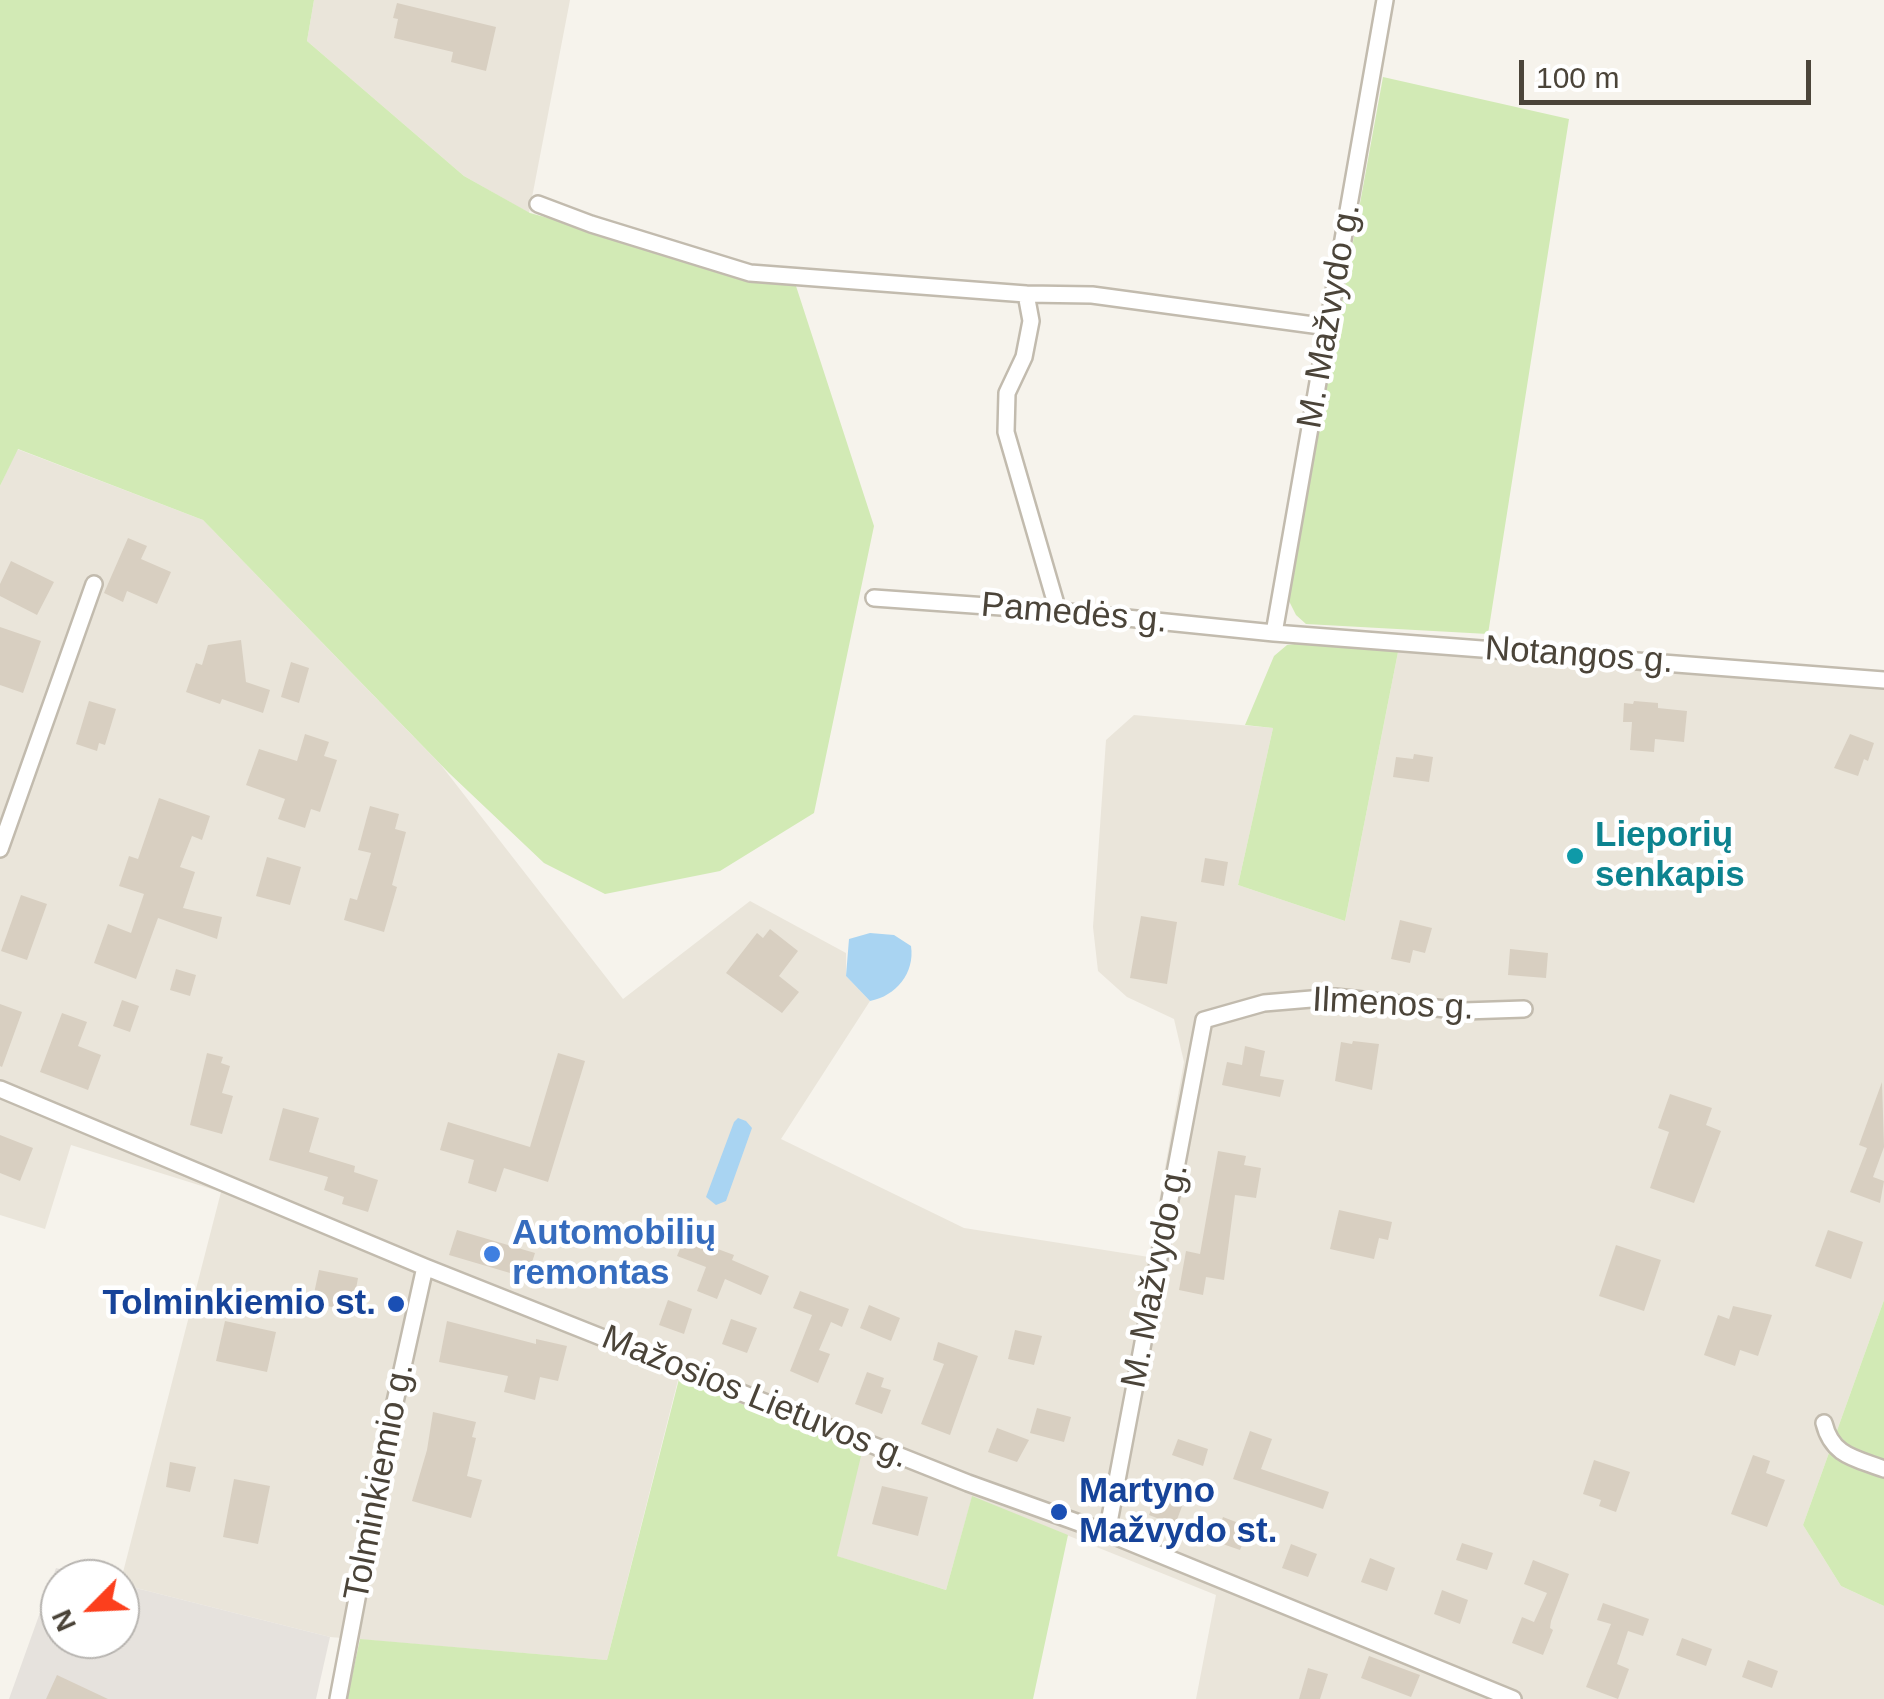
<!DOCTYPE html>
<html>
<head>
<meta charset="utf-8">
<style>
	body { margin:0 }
	#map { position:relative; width:1884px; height:1699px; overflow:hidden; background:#f6f3ec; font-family:Arial,sans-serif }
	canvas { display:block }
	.north { position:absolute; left:40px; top:1559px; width:100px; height:100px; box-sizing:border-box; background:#fff; border:2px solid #b7b4b0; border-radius:50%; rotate:246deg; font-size:28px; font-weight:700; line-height:40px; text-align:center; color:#4b4439 }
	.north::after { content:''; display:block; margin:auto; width:35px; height:45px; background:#fc3f1d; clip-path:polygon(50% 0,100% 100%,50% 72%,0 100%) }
	.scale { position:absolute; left:1519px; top:60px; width:292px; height:45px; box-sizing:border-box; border:5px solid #4b4439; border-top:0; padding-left:12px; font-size:30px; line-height:35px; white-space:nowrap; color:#4b4439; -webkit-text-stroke:8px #fff; paint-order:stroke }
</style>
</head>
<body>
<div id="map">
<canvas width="1884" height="1699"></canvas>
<div class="north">N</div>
<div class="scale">100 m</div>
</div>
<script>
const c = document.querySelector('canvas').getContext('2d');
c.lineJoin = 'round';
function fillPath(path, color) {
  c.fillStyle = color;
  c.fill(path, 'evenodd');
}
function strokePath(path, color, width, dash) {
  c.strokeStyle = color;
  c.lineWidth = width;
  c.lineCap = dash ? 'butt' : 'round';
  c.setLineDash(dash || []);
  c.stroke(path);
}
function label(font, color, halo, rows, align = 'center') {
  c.font = font + ' Arial,sans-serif';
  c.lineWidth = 9;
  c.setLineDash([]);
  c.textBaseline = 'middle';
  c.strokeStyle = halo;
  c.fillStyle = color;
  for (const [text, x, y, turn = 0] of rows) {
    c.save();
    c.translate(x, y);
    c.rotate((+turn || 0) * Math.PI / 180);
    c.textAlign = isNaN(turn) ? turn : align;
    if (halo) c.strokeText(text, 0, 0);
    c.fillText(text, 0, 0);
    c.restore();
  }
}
const residential = new Path2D(`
	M 314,0 L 570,0 L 529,213 L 464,176 L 307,41 Z
	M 17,449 L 203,520 L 441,765 L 623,999 L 750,901 L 846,953 L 846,976 L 870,1001 L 781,1139 L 964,1228 L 1149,1257 L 1184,1062 L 1174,1019 L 1127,997 L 1098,971 L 1093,927 L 1106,740 L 1134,715 L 1273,728 L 1238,885 L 1345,921 L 1399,647 L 1884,688 L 1884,1300 L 1803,1525 L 1841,1586 L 1884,1606 L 1884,1699 L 1196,1699 L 1216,1595 L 972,1497 L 946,1590 L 836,1556 L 678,1380 L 607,1660 L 330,1637 L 120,1584 L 221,1192 L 71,1145 L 45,1229 L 0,1215 L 0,486 Z`);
const industrial = new Path2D(`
	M 56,1568 L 100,1579 L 60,1579 L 60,1639 L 120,1639 L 120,1584 L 330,1637 L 316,1699 L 9,1699 Z`);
const green = new Path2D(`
	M 0,0 L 314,0 L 307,41 L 464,176 L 530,213 L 796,286 L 874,526 L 814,813 L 720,871 L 605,894 L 544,863 L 449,773 L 203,520 L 18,449 L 0,486 Z
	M 1383,77 L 1569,119 L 1488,634 L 1306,624 L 1296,615 L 1288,599 Z
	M 1302,643 L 1399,647 L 1345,921 L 1238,885 L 1273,728 L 1245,725 L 1274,656 L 1287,645 Z
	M 1884,1300 L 1884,1606 L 1841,1586 L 1803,1525 Z
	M 679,1379 L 862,1452 L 837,1556 L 946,1590 L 972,1496 L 1068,1535 L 1033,1699 L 347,1699 L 360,1639 L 607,1660 Z`);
const water = new Path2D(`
	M 870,933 L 894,935 L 911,946 C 915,973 896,996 870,1001 L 846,976 L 849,939 Z
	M 738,1118 L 746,1121 L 752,1128 L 726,1201 L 716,1205 L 706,1197 L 734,1122 Z`);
const building = new Path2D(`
	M 397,3 L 496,27 L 486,71 L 451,62 L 453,52 L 394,38 L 398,19 L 393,18 Z
	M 128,538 L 147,546 L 141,559 L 171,572 L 157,604 L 127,591 L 123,602 L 104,593 Z
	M 11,561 L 54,582 L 37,615 L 0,596 L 0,584 Z
	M 0,627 L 41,641 L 23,693 L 0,685 Z
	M 241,640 L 246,682 L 270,690 L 263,713 L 222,699 L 220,704 L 186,692 L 196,663 L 202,665 L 208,645 Z
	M 291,662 L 309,668 L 299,703 L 281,697 Z
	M 89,701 L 116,709 L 105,745 L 99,743 L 97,751 L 76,744 Z
	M 1634,701 L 1658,703 L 1658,708 L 1687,711 L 1684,742 L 1655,739 L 1654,752 L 1630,750 L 1632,722 L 1623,722 L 1624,703 L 1633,704 Z
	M 305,734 L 329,742 L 324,756 L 337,760 L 320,812 L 311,809 L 305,828 L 278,819 L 285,799 L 246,785 L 259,749 L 297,761 Z
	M 1850,734 L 1874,743 L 1868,761 L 1864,759 L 1858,776 L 1834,768 Z
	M 1414,754 L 1433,757 L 1429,782 L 1393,777 L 1396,757 L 1413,759 Z
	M 159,798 L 210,816 L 202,840 L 192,836 L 180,867 L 195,872 L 183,908 L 222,917 L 217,939 L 158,918 L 136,979 L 94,963 L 108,924 L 131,933 L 144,894 L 119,886 L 129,856 L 138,859 Z
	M 370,806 L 399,814 L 395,829 L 406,832 L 392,885 L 397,887 L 384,932 L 344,920 L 350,898 L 357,900 L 371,853 L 358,850 Z
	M 267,857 L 301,867 L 290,905 L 256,896 Z
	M 1205,858 L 1228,862 L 1224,886 L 1201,882 Z
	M 21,895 L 47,904 L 27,960 L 1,951 Z
	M 1141,916 L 1177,922 L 1167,984 L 1130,978 Z
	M 1400,920 L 1432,928 L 1425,953 L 1413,950 L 1410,963 L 1391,959 Z
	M 770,929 L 798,951 L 779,976 L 799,992 L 782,1013 L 726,973 L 757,933 L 763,938 Z
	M 1510,949 L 1548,953 L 1546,978 L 1508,975 Z
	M 176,969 L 196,975 L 190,996 L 170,990 Z
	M 122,1000 L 139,1006 L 130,1032 L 113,1026 Z
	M 0,1004 L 22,1012 L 2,1067 L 0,1066 Z
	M 62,1013 L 87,1022 L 78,1046 L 101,1055 L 88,1090 L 40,1072 Z
	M 1353,1041 L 1379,1044 L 1372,1090 L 1335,1081 L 1341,1042 L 1352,1044 Z
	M 1245,1046 L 1265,1051 L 1260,1076 L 1284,1080 L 1280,1097 L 1222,1085 L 1227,1062 L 1242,1065 Z
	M 207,1053 L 223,1057 L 221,1063 L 230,1066 L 222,1093 L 233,1096 L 222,1134 L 190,1125 Z
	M 558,1053 L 585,1061 L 548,1182 L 504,1168 L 496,1192 L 468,1183 L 474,1160 L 440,1150 L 448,1122 L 530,1147 Z
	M 1882,1082 L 1884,1147 L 1873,1177 L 1884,1181 L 1880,1203 L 1850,1192 L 1867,1148 L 1859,1145 Z
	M 1670,1094 L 1712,1108 L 1706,1125 L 1721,1131 L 1694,1203 L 1650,1188 L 1669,1132 L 1658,1128 Z
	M 283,1108 L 319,1118 L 309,1152 L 355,1166 L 354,1172 L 378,1180 L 368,1212 L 342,1204 L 344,1197 L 324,1190 L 328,1177 L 269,1160 Z
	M 0,1135 L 33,1148 L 20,1181 L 0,1173 Z
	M 1218,1151 L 1246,1156 L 1244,1165 L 1261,1168 L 1256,1198 L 1235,1195 L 1224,1280 L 1206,1277 L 1203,1295 L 1179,1290 L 1186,1251 L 1200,1254 Z
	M 1339,1210 L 1392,1222 L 1388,1240 L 1379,1238 L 1374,1259 L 1330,1249 Z
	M 457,1230 L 535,1253 L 527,1278 L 449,1255 Z
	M 1828,1230 L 1863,1242 L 1851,1279 L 1815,1266 Z
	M 685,1237 L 734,1255 L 732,1260 L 769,1276 L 761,1295 L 725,1279 L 717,1299 L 697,1291 L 706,1267 L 677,1256 Z
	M 1616,1245 L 1661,1260 L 1644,1311 L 1599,1296 Z
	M 319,1270 L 358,1278 L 352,1311 L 312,1303 Z
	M 800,1291 L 849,1309 L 842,1327 L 831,1322 L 819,1350 L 830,1354 L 818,1383 L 790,1371 L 812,1315 L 793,1308 Z
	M 668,1300 L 692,1309 L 684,1334 L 659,1325 Z
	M 869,1305 L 900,1318 L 891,1341 L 860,1328 Z
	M 1733,1306 L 1772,1315 L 1758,1356 L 1740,1350 L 1735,1366 L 1704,1355 L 1718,1315 L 1729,1319 Z
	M 731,1319 L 757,1328 L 747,1353 L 722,1344 Z
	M 225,1321 L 276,1332 L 267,1372 L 216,1361 Z
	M 447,1321 L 536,1344 L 536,1339 L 567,1346 L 558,1381 L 540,1377 L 535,1400 L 504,1392 L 508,1376 L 439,1362 Z
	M 1015,1330 L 1042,1336 L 1034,1365 L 1008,1359 Z
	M 938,1342 L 978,1356 L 950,1435 L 921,1424 L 944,1364 L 933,1360 Z
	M 867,1372 L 884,1378 L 881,1387 L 891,1390 L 882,1414 L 855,1404 Z
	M 1037,1408 L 1071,1417 L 1064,1442 L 1030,1433 Z
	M 433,1412 L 476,1422 L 472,1437 L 476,1438 L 467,1476 L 482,1480 L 471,1518 L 412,1501 L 427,1450 Z
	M 997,1428 L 1029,1440 L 1017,1462 L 988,1452 Z
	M 1250,1431 L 1272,1439 L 1261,1469 L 1329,1492 L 1323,1509 L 1233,1479 Z
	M 1178,1439 L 1208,1449 L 1203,1466 L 1172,1455 Z
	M 1753,1455 L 1770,1461 L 1766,1473 L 1785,1480 L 1767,1527 L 1731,1514 Z
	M 1594,1460 L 1630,1472 L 1616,1512 L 1599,1506 L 1601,1500 L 1583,1494 Z
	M 170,1462 L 196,1467 L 190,1492 L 166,1487 Z
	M 234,1479 L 270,1486 L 258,1544 L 223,1537 Z
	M 882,1486 L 928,1497 L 918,1536 L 872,1524 Z
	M 1158,1492 L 1184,1501 L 1175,1525 L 1149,1515 Z
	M 1223,1517 L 1249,1527 L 1240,1550 L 1214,1541 Z
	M 1462,1543 L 1493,1553 L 1487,1570 L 1456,1560 Z
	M 1291,1544 L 1317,1554 L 1308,1577 L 1282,1568 Z
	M 1370,1558 L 1395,1568 L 1387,1591 L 1361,1582 Z
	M 1533,1560 L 1569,1574 L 1551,1621 L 1550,1628 L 1553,1630 L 1543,1655 L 1512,1643 L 1522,1617 L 1534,1622 L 1547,1593 L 1524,1584 Z
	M 1442,1590 L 1468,1600 L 1460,1624 L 1434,1614 Z
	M 1603,1603 L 1649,1619 L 1643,1636 L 1628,1631 L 1617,1664 L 1629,1669 L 1618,1699 L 1586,1687 L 1611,1624 L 1597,1620 Z
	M 1682,1638 L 1712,1649 L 1706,1666 L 1676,1655 Z
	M 1369,1656 L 1420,1675 L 1411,1697 L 1361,1678 Z
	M 1748,1660 L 1778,1671 L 1772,1688 L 1742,1677 Z
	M 1308,1668 L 1328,1674 L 1320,1699 L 1299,1699 Z
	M 57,1675 L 108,1699 L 46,1699 Z`);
const street = new Path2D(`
	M 538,204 L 591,224 L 750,273 L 1026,294 L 1031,321 L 1024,357 L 1007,393 L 1006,432 L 1058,611
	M 1026,294 L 1092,295 L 1328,327
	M 874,598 L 1058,611 L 1274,633 L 1884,680
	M 1274,633 L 1385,0
	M 0,849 L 94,584
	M 0,1089 L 425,1267 L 968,1483 L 1107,1533 L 1513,1699
	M 1824,1423 C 1832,1456 1855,1458 1884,1469
	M 1107,1533 L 1204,1020 L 1264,1003 L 1335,997 L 1464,1011 L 1524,1009
	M 338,1699 L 389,1429 L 425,1267`);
const markers = [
	[1575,856,10,"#0f9aa8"],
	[492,1254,10,"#3f7fe0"],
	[396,1304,10,"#1a4fb4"],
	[1059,1512,10,"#1a4fb4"]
];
const streetNames = [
	["M. Mažvydo g.",1330,316,-80],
	["Pamedės g.",1074,614,5],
	["Notangos g.",1579,656,4],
	["Ilmenos g.",1393,1005,3],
	["M. Mažvydo g.",1156,1276,-79],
	["Mažosios Lietuvos g.",755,1398,22],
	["Tolminkiemio g.",380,1482,-79]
];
const cultureNames = [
	["Lieporių",1595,836],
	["senkapis",1595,876]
];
const shopNames = [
	["Automobilių",512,1234],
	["remontas",512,1274]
];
const transitNames = [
	["Tolminkiemio st.",376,1304],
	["Martyno",1079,1492,"left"],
	["Mažvydo st.",1079,1532,"left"]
];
fillPath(residential, '#eae5da');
fillPath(industrial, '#e6e2dd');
fillPath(green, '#d2eab5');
fillPath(water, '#a9d4f2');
fillPath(building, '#d8cfc1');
strokePath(street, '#c2bbae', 20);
strokePath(street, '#fff', 15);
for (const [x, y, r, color] of markers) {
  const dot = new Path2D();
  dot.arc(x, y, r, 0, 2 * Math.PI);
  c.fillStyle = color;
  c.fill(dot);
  strokePath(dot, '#fff', 4);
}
label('35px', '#4b4439', '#fff', streetNames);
label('bold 35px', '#0d838f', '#fff', cultureNames, 'left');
label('bold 35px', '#366cbe', '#fff', shopNames, 'left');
label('bold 35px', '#164399', '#fff', transitNames, 'right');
</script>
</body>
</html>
